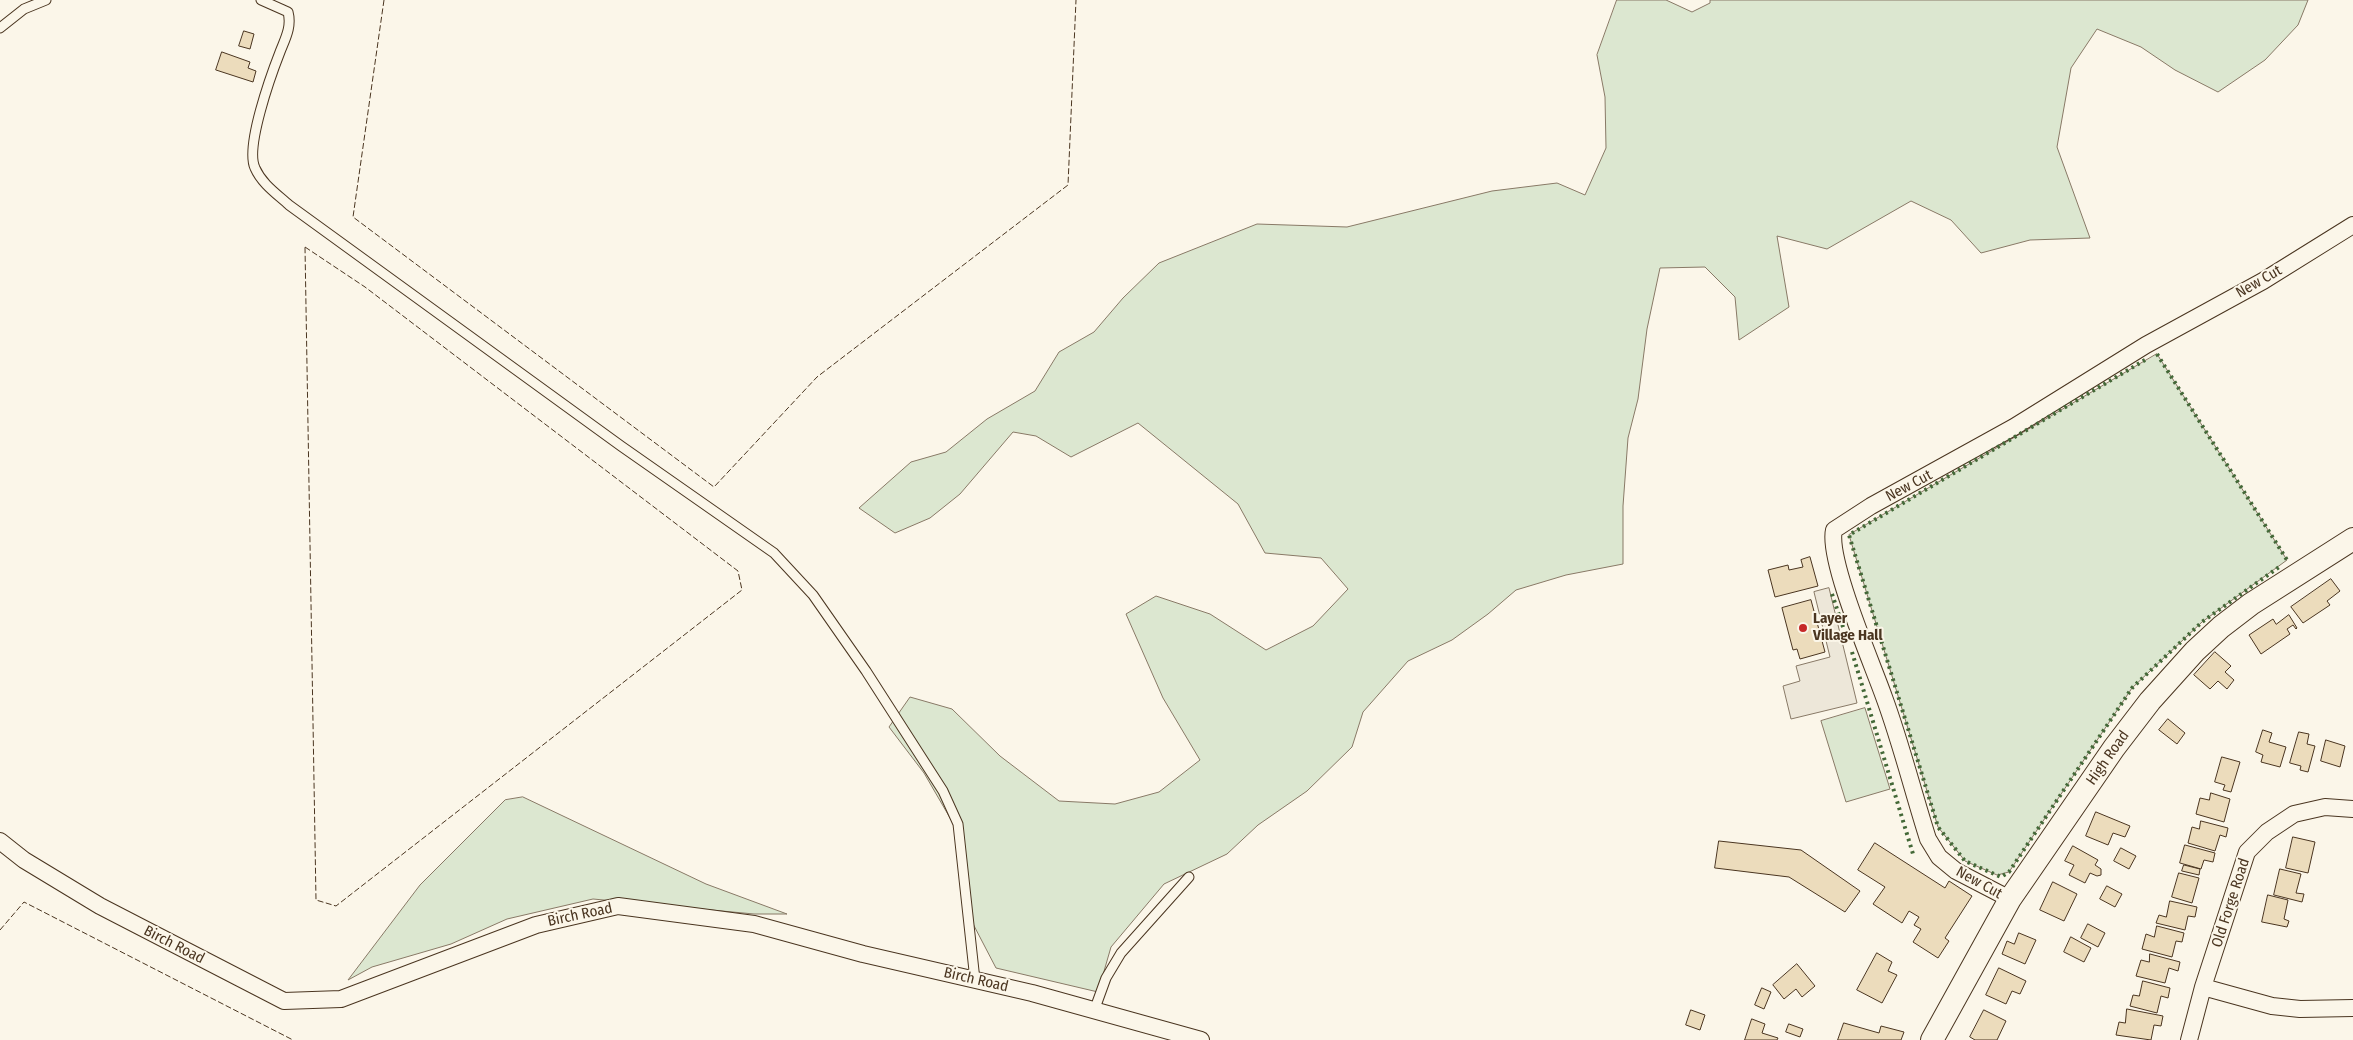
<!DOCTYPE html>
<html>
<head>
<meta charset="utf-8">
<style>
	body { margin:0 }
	canvas { display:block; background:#fbf6e9 }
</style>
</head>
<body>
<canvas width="2353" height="1040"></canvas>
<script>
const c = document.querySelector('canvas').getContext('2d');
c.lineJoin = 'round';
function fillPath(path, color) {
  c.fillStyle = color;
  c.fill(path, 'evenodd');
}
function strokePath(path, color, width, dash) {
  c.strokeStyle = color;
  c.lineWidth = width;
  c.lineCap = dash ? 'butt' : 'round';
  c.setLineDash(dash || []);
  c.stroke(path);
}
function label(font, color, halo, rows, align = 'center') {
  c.font = font + ' "Fira Sans Condensed",sans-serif';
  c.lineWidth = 4;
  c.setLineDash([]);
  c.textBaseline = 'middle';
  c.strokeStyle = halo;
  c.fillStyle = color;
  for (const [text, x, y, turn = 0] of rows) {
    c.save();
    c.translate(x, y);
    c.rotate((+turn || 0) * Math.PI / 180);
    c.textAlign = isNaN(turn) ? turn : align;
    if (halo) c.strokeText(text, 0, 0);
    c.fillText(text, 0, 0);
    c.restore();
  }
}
const green = new Path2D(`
	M 1617,0 L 1666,0 L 1692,12 L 1710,3 L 1710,0 L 2308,0 L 2298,25 L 2265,60 L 2218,92 L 2175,70 L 2141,47 L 2097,29 L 2071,68 L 2057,147 L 2090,238 L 2030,240 L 1981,253 L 1951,220 L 1911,201 L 1827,249 L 1777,236 L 1789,307 L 1739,340 L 1735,297 L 1705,267 L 1660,268 L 1647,329 L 1638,399 L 1628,438 L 1623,506 L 1623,564 L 1566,575 L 1516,590 L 1488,614 L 1452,640 L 1408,661 L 1363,712 L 1352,747 L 1307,791 L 1258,825 L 1227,854 L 1164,884 L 1111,947 L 1098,992 L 996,968 L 971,920 L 964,842 L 924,773 L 889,727 L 910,697 L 952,709 L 1000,756 L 1059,801 L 1115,804 L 1159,792 L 1200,760 L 1163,698 L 1126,614 L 1156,596 L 1210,614 L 1266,650 L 1313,626 L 1348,589 L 1321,558 L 1265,553 L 1238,504 L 1138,423 L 1071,457 L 1036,436 L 1013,432 L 960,494 L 930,518 L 895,533 L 859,508 L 911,462 L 946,452 L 987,419 L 1035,391 L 1059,352 L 1094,332 L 1123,298 L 1159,263 L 1257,224 L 1347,227 L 1492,191 L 1557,183 L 1585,195 L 1606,148 L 1605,97 L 1597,55 Z
	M 2157,354 L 2287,560 L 2202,622 L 2132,688 L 2009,872 L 1997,875 L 1965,861 L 1938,827 L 1849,535 Z
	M 1865,708 L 1890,789 L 1846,802 L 1821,721 Z
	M 523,797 L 706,884 L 787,914 L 754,914 L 593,899 L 507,919 L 451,944 L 372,967 L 348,980 L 420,885 L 505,800 Z`);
const parking = new Path2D(`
	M 1829,588 L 1857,703 L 1791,719 L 1783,686 L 1800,681 L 1796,666 L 1830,657 L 1814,592 Z`);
const building = new Path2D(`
	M 244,31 L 254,34 L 250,49 L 239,46 Z
	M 222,52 L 250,62 L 248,68 L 256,71 L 253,82 L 216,70 Z
	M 1810,557 L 1818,586 L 1775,597 L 1768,570 L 1788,565 L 1789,570 L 1803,567 L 1801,560 Z
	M 2331,579 L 2340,591 L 2327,601 L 2330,605 L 2303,623 L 2291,607 Z
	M 1811,600 L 1825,652 L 1800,659 L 1797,649 L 1793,650 L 1782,608 Z
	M 2289,615 L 2297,628 L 2296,629 L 2293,625 L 2287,629 L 2290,634 L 2261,654 L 2249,635 L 2273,619 L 2276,624 Z
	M 2215,652 L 2231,666 L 2225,672 L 2234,680 L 2227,689 L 2218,681 L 2210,689 L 2194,675 Z
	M 2168,719 L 2185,733 L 2177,744 L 2159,730 Z
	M 2263,730 L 2272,733 L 2269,742 L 2286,747 L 2280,767 L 2261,762 L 2263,755 L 2256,752 Z
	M 2299,732 L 2309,734 L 2307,744 L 2315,746 L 2308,772 L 2300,770 L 2301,766 L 2290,763 Z
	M 2326,740 L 2345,746 L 2340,767 L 2321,761 Z
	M 2222,757 L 2240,762 L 2231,792 L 2223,790 L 2225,785 L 2215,782 Z
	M 2211,793 L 2230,799 L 2224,822 L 2196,814 L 2200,798 L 2209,800 Z
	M 2096,812 L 2130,826 L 2125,837 L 2113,833 L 2108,845 L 2086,836 Z
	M 2201,821 L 2228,828 L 2226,837 L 2220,835 L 2215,851 L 2188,843 L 2192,827 L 2199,829 Z
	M 2293,837 L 2315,842 L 2308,873 L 2286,868 Z
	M 1719,841 L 1801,850 L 1860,891 L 1845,912 L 1789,877 L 1715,868 Z
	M 1875,843 L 1945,888 L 1949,881 L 1972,896 L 1945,938 L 1949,941 L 1938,958 L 1913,942 L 1921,929 L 1914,925 L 1919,917 L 1909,911 L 1902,923 L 1873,904 L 1885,887 L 1858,870 Z
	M 2185,845 L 2215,853 L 2213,862 L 2204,860 L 2201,869 L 2180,863 Z
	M 2073,846 L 2098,860 L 2095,865 L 2101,869 L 2101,875 L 2097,876 L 2090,873 L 2085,883 L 2069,875 L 2074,865 L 2065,861 Z
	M 2121,848 L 2136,856 L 2129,869 L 2114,861 Z
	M 2184,865 L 2200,869 L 2199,875 L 2182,871 Z
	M 2280,869 L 2301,874 L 2296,893 L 2304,894 L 2302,902 L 2274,895 Z
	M 2179,873 L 2199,878 L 2192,903 L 2172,897 Z
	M 2053,882 L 2077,894 L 2064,921 L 2040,910 Z
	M 2107,886 L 2122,894 L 2115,907 L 2100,899 Z
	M 2268,895 L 2288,900 L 2284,919 L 2289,921 L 2287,927 L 2262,922 Z
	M 2170,901 L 2197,907 L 2195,917 L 2188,916 L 2185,930 L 2156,923 L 2159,915 L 2166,917 Z
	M 2088,924 L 2105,933 L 2098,947 L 2081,938 Z
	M 2157,926 L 2184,933 L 2182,942 L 2176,941 L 2172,957 L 2142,949 L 2146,934 L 2154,937 Z
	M 2019,933 L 2036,940 L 2025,964 L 2002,954 L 2007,941 L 2014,944 Z
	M 2071,937 L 2091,948 L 2084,962 L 2064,952 Z
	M 1877,953 L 1892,962 L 1888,971 L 1897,975 L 1882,1003 L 1857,990 Z
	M 2150,954 L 2180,962 L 2178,971 L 2169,968 L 2165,983 L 2136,976 L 2141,960 L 2149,962 Z
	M 1797,964 L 1815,986 L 1802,997 L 1796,989 L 1784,999 L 1773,985 Z
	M 1999,968 L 2026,981 L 2020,994 L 2012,991 L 2006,1004 L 1986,995 Z
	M 2143,981 L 2170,988 L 2168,998 L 2161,996 L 2157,1013 L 2130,1006 L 2133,995 L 2139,996 Z
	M 1762,988 L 1771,992 L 1764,1009 L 1755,1005 Z
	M 2127,1009 L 2163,1016 L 2161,1026 L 2154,1025 L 2151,1040 L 2116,1035 L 2119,1022 L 2125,1023 Z
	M 1691,1010 L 1705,1015 L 1700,1030 L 1686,1025 Z
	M 1984,1010 L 2006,1021 L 1997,1040 L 1975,1040 L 1970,1037 Z
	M 1752,1019 L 1765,1024 L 1762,1033 L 1778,1038 L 1777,1040 L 1745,1040 Z
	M 1844,1023 L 1879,1033 L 1881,1026 L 1904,1032 L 1901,1040 L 1838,1040 Z
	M 1789,1024 L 1803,1029 L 1800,1037 L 1786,1032 Z`);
const service = new Path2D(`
	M 261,0 L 288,12 C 292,27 285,39 280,52 C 271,75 245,147 255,168 C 262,184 277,194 289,205 L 621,446 L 774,553 L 813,595 L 866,671 L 943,791 L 958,824 L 975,980
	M 0,28 L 24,9 L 46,0
	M 1094,1011 L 1106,978 L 1121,953 L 1189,877`);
const minor = new Path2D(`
	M 0,841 L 24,860 L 100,906 L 284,1001 L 341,999 L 536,925 L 618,906 L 754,924 L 863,954 L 1032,993 L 1201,1040
	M 2010,899 L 1956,871 L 1939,857 L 1928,839 C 1913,792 1901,743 1884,697 C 1872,663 1827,559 1834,530 L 1871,506 L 2014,427 L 2146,345 L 2263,281 L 2353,225
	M 2203,987 L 2272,1006 L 2300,1009 L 2353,1008
	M 2189,1040 L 2203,987 L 2247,852 L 2267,832 L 2294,814 L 2325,807 L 2353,809`);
const secondary = new Path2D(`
	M 1932,1040 L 2010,899 L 2114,748 L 2150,701 L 2195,651 L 2221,627 L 2251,604 L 2353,539`);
const hedge = new Path2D(`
	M 2157,354 L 2287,560
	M 2145,360 L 1849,535 L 1938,827 L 1965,861 L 2001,877 L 2009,872 L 2132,688 L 2202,622 L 2279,567
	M 1832,594 L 1845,633
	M 1852,652 L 1913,854`);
const fence = new Path2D(`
	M 384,0 L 353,217 L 714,487 L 817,377 L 1068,185 L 1076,0
	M 305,247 L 365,287 L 738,571 L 742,590 L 336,906 L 316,900 Z
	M 0,930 L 24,902 L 293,1040`);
const markers = [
	[1803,628,5,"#c62828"]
];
const streetNames = [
	["New Cut",2259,282,-30],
	["New Cut",1909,486,-28],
	["High Road",2108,758,-55],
	["New Cut",1979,883,29],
	["Old Forge Road",2231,903,-72],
	["Birch Road",580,915,-12],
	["Birch Road",174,945,27],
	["Birch Road",976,980,13]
];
const poiNames = [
	["Layer",1813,619],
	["Village Hall",1813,636]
];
fillPath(green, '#dce7d0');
strokePath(green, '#887966', 1);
fillPath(parking, '#ede7d9');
strokePath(parking, '#887966', 1);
fillPath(building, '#ecdcbc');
strokePath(building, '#4a3520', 1);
strokePath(service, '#4a3520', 11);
strokePath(minor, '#4a3520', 18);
strokePath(secondary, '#4a3520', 24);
strokePath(service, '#fbf6e9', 9);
strokePath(minor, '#fbf6e9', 16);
strokePath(secondary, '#fbf6e9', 22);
strokePath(hedge, '#436837', 4, [2.5, 4]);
strokePath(fence, '#4a3520', 1, [6, 2.5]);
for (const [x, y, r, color] of markers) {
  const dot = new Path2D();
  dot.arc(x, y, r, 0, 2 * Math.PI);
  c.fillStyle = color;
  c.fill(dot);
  strokePath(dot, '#fbf6e9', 2);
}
label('15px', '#4a3520', '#fbf6e9', streetNames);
label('bold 15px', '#4a3520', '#fbf6e9', poiNames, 'left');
</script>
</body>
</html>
